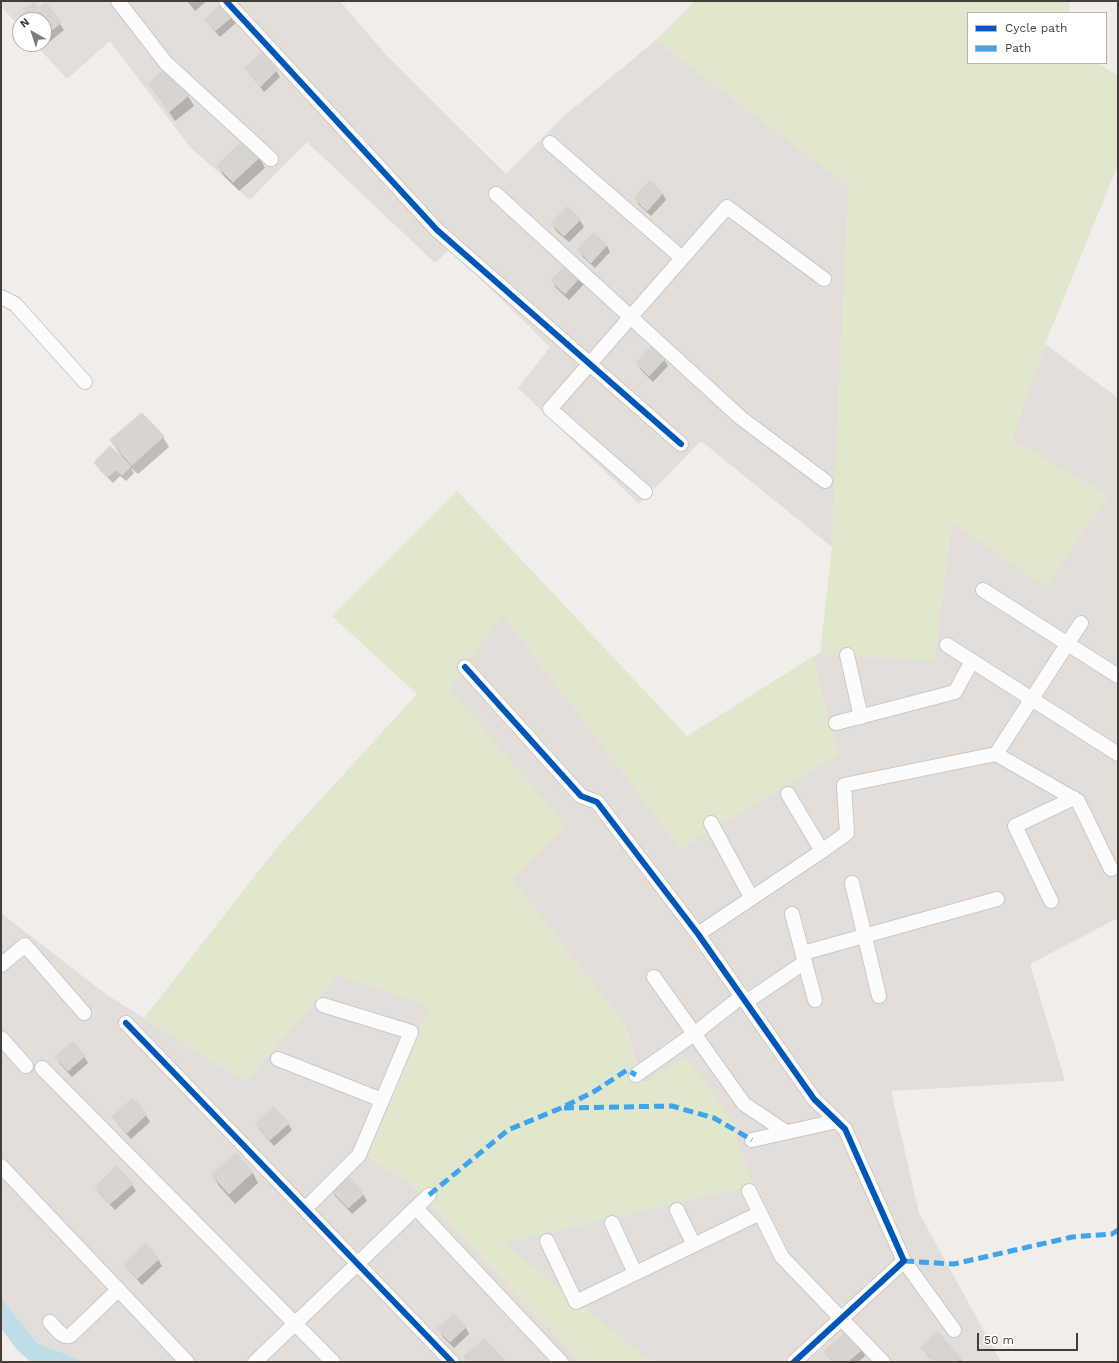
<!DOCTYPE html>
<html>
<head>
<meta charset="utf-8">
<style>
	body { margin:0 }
	#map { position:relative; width:1119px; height:1363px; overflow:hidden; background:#f0edea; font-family:"Work Sans",sans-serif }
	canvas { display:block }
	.frame { position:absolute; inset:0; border:2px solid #453e38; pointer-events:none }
	.legend { position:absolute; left:967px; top:12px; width:140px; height:52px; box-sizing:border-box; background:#fff; border:1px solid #b5b2af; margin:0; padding:5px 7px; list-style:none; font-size:12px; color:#453e38 }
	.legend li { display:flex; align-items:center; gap:8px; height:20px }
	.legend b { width:20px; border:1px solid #b5b2af }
	.north { position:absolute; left:12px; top:12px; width:40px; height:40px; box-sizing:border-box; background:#fff; border:1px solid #b5b2af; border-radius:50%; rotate:321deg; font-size:11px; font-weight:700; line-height:16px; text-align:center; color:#453e38 }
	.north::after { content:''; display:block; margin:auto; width:14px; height:18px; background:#817b76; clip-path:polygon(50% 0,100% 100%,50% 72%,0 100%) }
	.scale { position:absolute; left:977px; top:1333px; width:101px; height:18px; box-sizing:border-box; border:2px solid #453e38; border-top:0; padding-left:5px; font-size:12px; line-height:14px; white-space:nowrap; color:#453e38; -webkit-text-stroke:3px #fff; paint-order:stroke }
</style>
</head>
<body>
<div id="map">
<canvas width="1119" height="1363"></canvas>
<div class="frame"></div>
<ul class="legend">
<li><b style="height:5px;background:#0057b8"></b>Cycle path</li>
<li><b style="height:5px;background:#3fa4ec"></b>Path</li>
</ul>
<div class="north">N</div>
<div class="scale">50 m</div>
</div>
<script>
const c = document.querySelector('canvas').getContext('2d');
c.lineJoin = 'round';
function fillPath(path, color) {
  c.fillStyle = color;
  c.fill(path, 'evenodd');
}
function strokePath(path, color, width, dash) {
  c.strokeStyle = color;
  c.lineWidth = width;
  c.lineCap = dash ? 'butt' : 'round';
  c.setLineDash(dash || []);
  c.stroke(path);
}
const residential = new Path2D(`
	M 1,1 L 340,1 L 388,57 L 506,174 L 564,116 L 656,40 L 849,186 L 832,547 L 701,441 L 639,504 L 518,388 L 550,347 L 450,249 L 435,263 L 307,142 L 250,200 L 190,147 L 110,41 L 67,79 L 35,44 L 44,44 L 44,20 L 20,20 L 20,27 L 1,6 Z
	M 1045,344 L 1118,398 L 1118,918 L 1030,964 L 1065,1081 L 891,1091 L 919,1213 L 1001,1362 L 649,1362 L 649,1361 L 502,1243 L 753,1185 L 685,1057 L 643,1084 L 625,1025 L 512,880 L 449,689 L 502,614 L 680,848 L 838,754 L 812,657 L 820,653 L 934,661 L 952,522 L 1046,586 L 1108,496 L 1012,440 Z
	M 1,913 L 107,995 L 245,1081 L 338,975 L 430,1006 L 368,1157 L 410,1183 L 582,1362 L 86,1362 L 37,1343 L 1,1298 Z`);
const green = new Path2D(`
	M 695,1 L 1070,1 L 1069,13 L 968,13 L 968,63 L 1098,63 L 1118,76 L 1118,165 L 1045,344 L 1012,440 L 1108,496 L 1046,587 L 952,523 L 934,661 L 820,653 L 832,547 L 849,186 L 656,40 Z
	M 457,491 L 687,736 L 812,657 L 838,754 L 680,848 L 502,615 L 449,689 L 566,826 L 512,880 L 625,1025 L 642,1084 L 685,1057 L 728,1112 L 753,1185 L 503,1243 L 650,1361 L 649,1362 L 582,1362 L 410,1183 L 368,1157 L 430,1006 L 338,975 L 245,1081 L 144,1018 L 279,845 L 417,694 L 332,616 Z`);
const water = new Path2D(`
	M 1,1298 L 37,1343 L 86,1362 L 30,1361 L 17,1350 L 1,1328 Z`);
const shadow = new Path2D(`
	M 187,1 L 207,1 L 195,11 Z
	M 46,4 L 64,30 L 49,42 L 44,36 L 44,20 L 32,20 L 26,11 L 39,10 Z
	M 223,5 L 237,22 L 220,37 L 210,26 L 206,20 Z
	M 246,69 L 276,70 L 280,77 L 264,92 Z
	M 164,70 L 188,96 L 194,106 L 175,121 L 150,84 Z
	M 243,142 L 260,158 L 265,168 L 239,191 L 224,176 L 218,166 Z
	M 650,182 L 663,194 L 666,200 L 651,216 L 639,205 L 635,198 Z
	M 580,220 L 584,227 L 569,242 L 556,231 L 552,224 Z
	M 594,234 L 607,246 L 610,252 L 595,268 L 583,257 L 579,250 Z
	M 567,265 L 584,284 L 569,300 L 556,288 L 552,281 Z
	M 664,359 L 668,366 L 653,382 L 641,370 L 637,363 Z
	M 163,437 L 169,447 L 138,474 L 131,468 L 134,473 L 126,481 L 120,476 L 113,483 L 99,469 L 95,463 L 122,457 L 111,441 Z
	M 84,1056 L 88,1063 L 72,1077 L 60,1064 L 56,1057 Z
	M 133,1100 L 146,1115 L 150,1122 L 131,1139 L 117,1123 L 114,1117 Z
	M 256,1124 L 288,1124 L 292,1130 L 274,1146 L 260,1130 Z
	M 236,1155 L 253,1173 L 258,1183 L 235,1204 L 219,1186 L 213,1176 Z
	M 132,1185 L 136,1191 L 115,1210 L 100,1194 L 96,1187 Z
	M 332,1189 L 363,1194 L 367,1201 L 352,1214 L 335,1196 Z
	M 158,1259 L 162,1266 L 142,1285 L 129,1271 L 125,1264 Z
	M 454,1315 L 466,1328 L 469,1334 L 454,1348 L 442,1336 L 439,1329 Z
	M 938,1333 L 960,1359 L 962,1362 L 933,1362 L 926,1354 L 922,1347 Z
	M 862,1349 L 865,1356 L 858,1362 L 832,1362 L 825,1352 Z`);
const building = new Path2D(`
	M 34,3 L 39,8 L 46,3 L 61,23 L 44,36 L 44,20 L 32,20 L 24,10 Z
	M 223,3 L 234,15 L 215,31 L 205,20 Z
	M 262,53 L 277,70 L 260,87 L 245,68 Z
	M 164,69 L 189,95 L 169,112 L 149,84 Z
	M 243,141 L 260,157 L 233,182 L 217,166 Z
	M 650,181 L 663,193 L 647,211 L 634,198 Z
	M 567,207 L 581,219 L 564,236 L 551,224 Z
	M 594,233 L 607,245 L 591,263 L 578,250 Z
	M 567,264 L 581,276 L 565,294 L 551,281 Z
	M 652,346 L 665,359 L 649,376 L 636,363 Z
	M 142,413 L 164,436 L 132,465 L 110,440 Z
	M 110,446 L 131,466 L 122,475 L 116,470 L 108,477 L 94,463 Z
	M 73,1042 L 85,1056 L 68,1071 L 55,1057 Z
	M 133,1098 L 147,1114 L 127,1133 L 112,1117 Z
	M 274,1107 L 289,1123 L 270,1140 L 255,1124 Z
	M 236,1153 L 253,1172 L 229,1194 L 212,1175 Z
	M 117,1166 L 133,1184 L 110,1204 L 95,1187 Z
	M 346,1174 L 364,1194 L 348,1208 L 330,1189 Z
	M 146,1244 L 159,1259 L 137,1279 L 124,1264 Z
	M 454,1314 L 466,1327 L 450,1342 L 437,1329 Z
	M 847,1331 L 863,1349 L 847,1362 L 833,1362 L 824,1352 Z
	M 938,1332 L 948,1344 L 931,1359 L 921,1347 Z
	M 485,1339 L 506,1362 L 468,1362 L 464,1357 Z
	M 949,1344 L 961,1358 L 957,1362 L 934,1362 L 931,1359 Z`);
const street = new Path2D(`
	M 118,1 L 166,63 L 271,159
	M 226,1 L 437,230 L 681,444
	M 550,143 L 682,258
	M 496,194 L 741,418 L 825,481
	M 1,297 L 15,304 L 85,382
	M 645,492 L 550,409 L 727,207 L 824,279
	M 983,590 L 1118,676
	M 947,645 L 1118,754
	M 847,655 L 861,717
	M 465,667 L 581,796 L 597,802 L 698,934 L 814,1099 L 845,1129 L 904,1261 L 794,1362
	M 836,723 L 955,692 L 972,661
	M 996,754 L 1078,801 L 1111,869
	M 711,823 L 751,897
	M 822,851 L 847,833 L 844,785 L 996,754 L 1081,623
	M 852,883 L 879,996
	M 1051,901 L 1015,826 L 1074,798
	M 792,914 L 815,1000
	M 698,934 L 822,851 L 788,794
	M 803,953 L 997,899
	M 1,965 L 25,945 L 84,1013
	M 654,977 L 744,1104 L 786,1132
	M 746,1002 L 805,962
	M 126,1023 L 452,1362
	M 1,1038 L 26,1066
	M 278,1059 L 382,1100
	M 42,1068 L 333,1362
	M 636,1075 L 694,1034 L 742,996
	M 752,1140 L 837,1121
	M 1,1166 L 187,1362
	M 749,1191 L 782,1257 L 883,1362
	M 416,1208 L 561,1362
	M 305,1209 L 359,1155 L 411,1032 L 323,1005
	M 677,1210 L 694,1245
	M 612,1223 L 635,1273
	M 547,1241 L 576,1302 L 760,1213
	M 904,1261 L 954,1330
	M 50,1322 C 56,1328 61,1338 70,1336 L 118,1290
	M 255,1362 L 429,1195`);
const quiet = new Path2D(`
	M 564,1108 L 672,1106 L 714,1118 L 752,1140
	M 429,1195 L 508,1130 L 561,1108 L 595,1091 L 627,1070 L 636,1075
	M 904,1261 L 954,1264 L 1072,1237 L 1112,1234 L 1118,1230`);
const cycleway = new Path2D(`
	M 226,1 L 437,230 L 681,444
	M 465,667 L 581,796 L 597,802 L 698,934 L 814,1099 L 845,1129 L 904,1261 L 794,1362
	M 126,1023 L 452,1362`);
fillPath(residential, '#e3ded9');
fillPath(green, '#e1e7cd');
fillPath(water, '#c0dee9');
fillPath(shadow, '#0003');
fillPath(building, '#d8d5d1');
strokePath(building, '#d8d4d0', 1);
strokePath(street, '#ccc9c7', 16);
strokePath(street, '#fdfcfc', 14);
strokePath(quiet, '#3fa4ec', 5, [10, 5]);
strokePath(cycleway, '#0057b8', 6);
</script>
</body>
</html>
